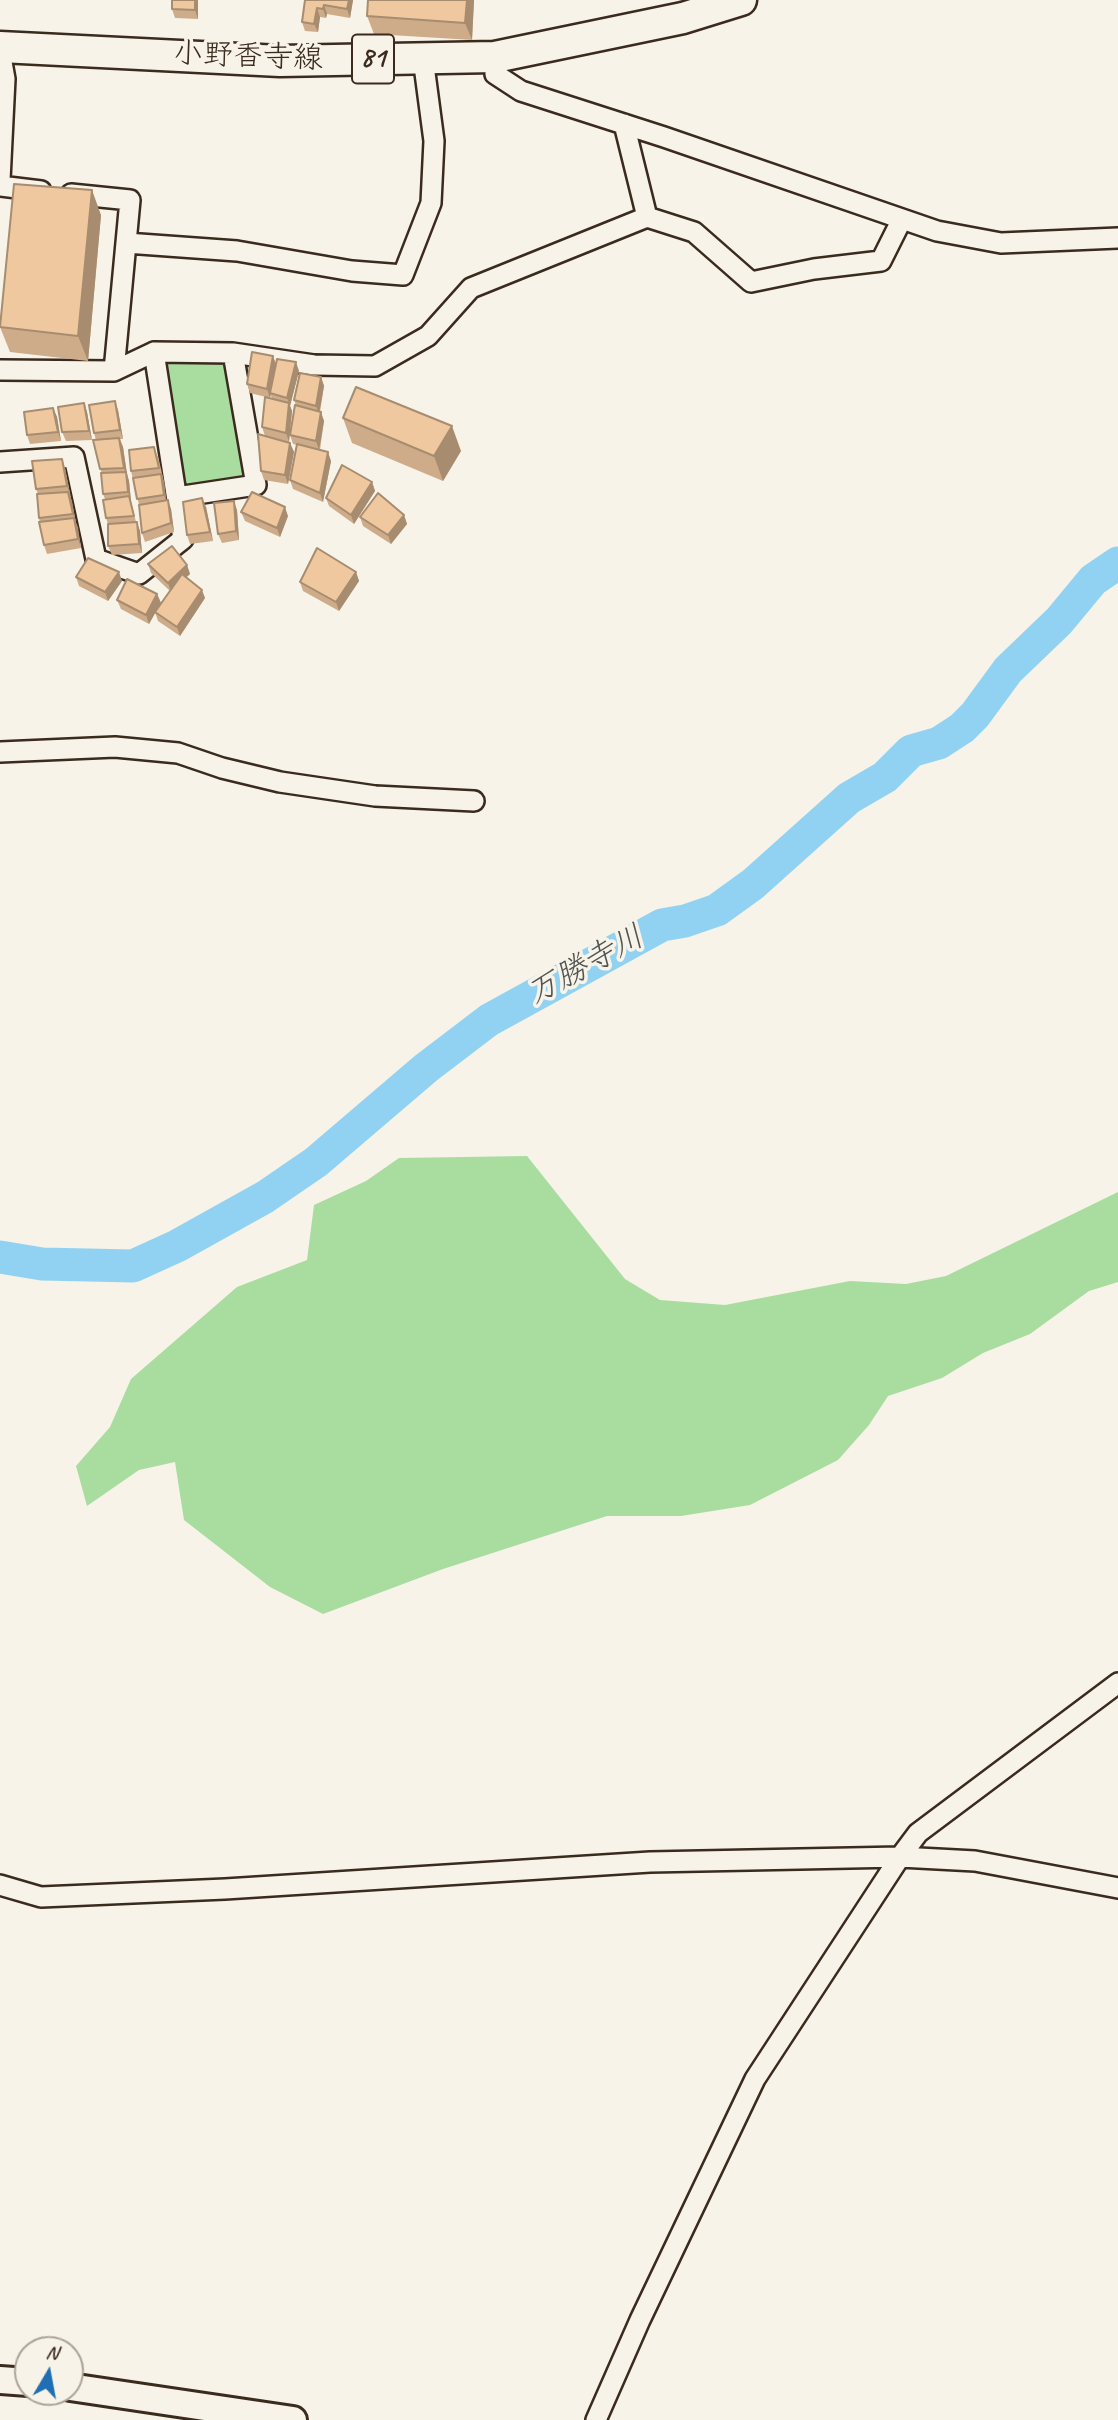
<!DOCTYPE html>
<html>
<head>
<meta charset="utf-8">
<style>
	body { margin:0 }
	#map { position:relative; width:1118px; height:2420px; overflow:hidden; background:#f7f3e8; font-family:Caveat,sans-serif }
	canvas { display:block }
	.north { position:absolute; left:14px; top:2336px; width:70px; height:70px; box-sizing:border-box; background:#f7f3e8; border:2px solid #aca397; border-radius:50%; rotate:10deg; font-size:19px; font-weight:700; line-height:28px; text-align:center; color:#3b2a1e }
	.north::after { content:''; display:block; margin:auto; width:24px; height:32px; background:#1f6fb2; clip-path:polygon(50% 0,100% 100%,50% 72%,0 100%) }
</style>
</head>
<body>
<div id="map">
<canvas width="1118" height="2420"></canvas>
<div class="north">N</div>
</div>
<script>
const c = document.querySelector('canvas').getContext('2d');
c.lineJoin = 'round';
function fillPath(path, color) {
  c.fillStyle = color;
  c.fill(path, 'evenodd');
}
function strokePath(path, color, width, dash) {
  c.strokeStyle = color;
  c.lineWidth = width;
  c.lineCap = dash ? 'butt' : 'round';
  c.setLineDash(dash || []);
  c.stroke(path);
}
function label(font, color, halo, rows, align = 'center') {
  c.font = font + ' Caveat,"Klee One",sans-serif';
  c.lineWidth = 7;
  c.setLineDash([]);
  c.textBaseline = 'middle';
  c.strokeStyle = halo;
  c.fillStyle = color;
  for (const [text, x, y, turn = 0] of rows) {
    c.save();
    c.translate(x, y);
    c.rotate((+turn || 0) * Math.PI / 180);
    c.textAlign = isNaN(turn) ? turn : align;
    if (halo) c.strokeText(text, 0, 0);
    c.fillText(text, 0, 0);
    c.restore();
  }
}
const green = new Path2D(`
	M 227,359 L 250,480 L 183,486 L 163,362 Z
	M 527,1156 L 625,1279 L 660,1300 L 725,1305 L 850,1281 L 906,1284 L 946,1276 L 1118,1192 L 1118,1282 L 1089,1291 L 1030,1334 L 983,1353 L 942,1378 L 888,1396 L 869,1425 L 838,1460 L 750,1505 L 681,1516 L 607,1516 L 443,1569 L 323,1614 L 270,1587 L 184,1520 L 175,1462 L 139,1470 L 87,1506 L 76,1466 L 110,1427 L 131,1379 L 237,1287 L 307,1260 L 314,1205 L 366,1181 L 399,1158 Z`);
const river = new Path2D(`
	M 0,1257 L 42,1264 L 133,1266 L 177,1246 L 265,1197 L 316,1162 L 426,1068 L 489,1020 L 662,925 L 685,921 L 717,910 L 753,884 L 849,798 L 885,777 L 911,751 L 939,743 L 962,728 L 975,715 L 1008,670 L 1059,621 L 1093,580 L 1118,563`);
const street = new Path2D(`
	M 0,51 L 5,79 L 0,180
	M 495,57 L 495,74 L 521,91 L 664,137 L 937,231 L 1001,243 L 1118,238
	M 0,186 L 41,191
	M 647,217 L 694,232 L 751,282 L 814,269 L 881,261 L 902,219
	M 126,243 L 237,251 L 352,271 L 403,275 L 431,203 L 434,141 L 423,58
	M 233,353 L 314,365 L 375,366 L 428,336 L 471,288 L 647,217 L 624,124
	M 0,370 L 114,371 L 130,200 L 71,194
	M 114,371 L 154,352
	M 0,462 L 74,457 L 96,559 L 139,574 L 183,539 L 154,352 L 233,353 L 256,485 L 177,497
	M 0,752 L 115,747 L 178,753 L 222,768 L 280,782 L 375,796 L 474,801
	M 0,1885 L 41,1897 L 225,1889 L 650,1862 L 900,1857 L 975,1861 L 1118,1888
	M 596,2420 L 640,2320 L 755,2079 L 900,1857 L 918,1833 L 1118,1683`);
const secondary = new Path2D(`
	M 0,2380 L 28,2382
	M 70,2387 L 293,2420`);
const primary = new Path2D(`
	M 0,47 L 280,61 L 495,57 L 683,18 L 741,0`);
const wall = new Path2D(`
	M 198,0 L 198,19 L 175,18 L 172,9 Z
	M 305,0 L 353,0 L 350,18 L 327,14 L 326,18 L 320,17 L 318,32 L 305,31 L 302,22 Z
	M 474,0 L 472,40 L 374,34 L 367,16 Z
	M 101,215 L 88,361 L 10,352 L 0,327 Z
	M 273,356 L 276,365 L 299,371 L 290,406 L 292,411 L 289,442 L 265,436 L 262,427 L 272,399 L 271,395 L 270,398 L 250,393 L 247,384 Z
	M 321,377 L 324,386 L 320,412 L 324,421 L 320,450 L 331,461 L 323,502 L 293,489 L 290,480 L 297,445 L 293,444 L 290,435 L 296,405 L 294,400 Z
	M 84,403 L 87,412 L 92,440 L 66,441 L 62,432 Z
	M 53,408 L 57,417 L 61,441 L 30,444 L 27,435 Z
	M 118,410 L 123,439 L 120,439 L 123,447 L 127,474 L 129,481 L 131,501 L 136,522 L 140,531 L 142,553 L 112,555 L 108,546 L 108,524 L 106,518 L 105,499 L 103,494 L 102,473 L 100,469 L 96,440 L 94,433 Z
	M 343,418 L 461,451 L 443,481 L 352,443 Z
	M 290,443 L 294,452 L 288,484 L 264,480 L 261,471 Z
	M 158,456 L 164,482 L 166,500 L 171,509 L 174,532 L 145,542 L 142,533 L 139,505 L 131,471 Z
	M 65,468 L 81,548 L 47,554 L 44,545 L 39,518 L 38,494 L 36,489 Z
	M 372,482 L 375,491 L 354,524 L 329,506 L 326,498 Z
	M 206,507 L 213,541 L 190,544 L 187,535 Z
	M 237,510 L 239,540 L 222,543 L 218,534 Z
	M 241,512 L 288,516 L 280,537 L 245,521 Z
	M 404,515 L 407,524 L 391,544 L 363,526 L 360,517 Z
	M 148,564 L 187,565 L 190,574 L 186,577 L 205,598 L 180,636 L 158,621 L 155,612 L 149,624 L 121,609 L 117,600 L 157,594 L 161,603 L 156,611 L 170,591 L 151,573 Z
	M 356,572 L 359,581 L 339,611 L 303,591 L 300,582 Z
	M 76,577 L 122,581 L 108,601 L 79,586 Z`);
const shadedWall = new Path2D(`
	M 195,0 L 198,0 L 198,19 L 195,10 Z
	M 349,0 L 353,0 L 350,18 L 347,9 Z
	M 467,0 L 474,0 L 472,40 L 465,23 Z
	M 324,5 L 327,14 L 326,18 L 323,9 Z
	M 317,8 L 320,17 L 318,32 L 314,24 Z
	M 92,190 L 101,215 L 88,361 L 78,336 Z
	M 273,356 L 276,365 L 270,398 L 267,389 Z
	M 296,362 L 299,371 L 290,406 L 287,398 Z
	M 321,377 L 324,386 L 319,414 L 316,406 Z
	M 115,401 L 118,410 L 123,439 L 120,430 Z
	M 84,403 L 87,412 L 92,440 L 89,431 Z
	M 289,403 L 292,411 L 289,442 L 286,433 Z
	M 53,408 L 57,417 L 61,441 L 58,432 Z
	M 321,412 L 324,421 L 319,450 L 316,441 Z
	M 452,426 L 461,451 L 443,481 L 434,456 Z
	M 119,438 L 123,447 L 127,474 L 129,481 L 131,501 L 128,492 L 126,474 L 124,468 Z
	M 290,443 L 294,452 L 288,484 L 285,475 Z
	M 328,452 L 331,461 L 323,502 L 320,493 Z
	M 62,459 L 65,468 L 70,494 L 67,486 Z
	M 161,474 L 164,482 L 167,504 L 164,495 Z
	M 372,482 L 375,491 L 354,524 L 351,515 Z
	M 68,492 L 72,501 L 76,523 L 73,514 Z
	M 202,498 L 206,507 L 213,541 L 210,532 Z
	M 168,500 L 171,509 L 174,532 L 171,523 Z
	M 234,501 L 237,510 L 239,540 L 236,531 Z
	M 285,507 L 288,516 L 280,537 L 277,528 Z
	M 404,515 L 407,524 L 391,544 L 388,535 Z
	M 74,518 L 78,527 L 81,548 L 78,539 Z
	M 137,522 L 140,531 L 142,553 L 139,544 Z
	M 187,565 L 190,574 L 171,592 L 168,583 Z
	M 119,572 L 122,581 L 108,601 L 105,592 Z
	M 356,572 L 359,581 L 339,611 L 336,602 Z
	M 202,590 L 205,598 L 180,636 L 177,627 Z
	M 157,594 L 161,603 L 149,624 L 146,615 Z`);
const building = new Path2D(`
	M 172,0 L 195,0 L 195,10 L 172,9 Z
	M 305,0 L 349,0 L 347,9 L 324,5 L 323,9 L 317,8 L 314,24 L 302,22 Z
	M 368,0 L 467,0 L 465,23 L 367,16 Z
	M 14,184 L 92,190 L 78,336 L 0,327 Z
	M 252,352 L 273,356 L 267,389 L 247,384 Z
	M 277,359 L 296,362 L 287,398 L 270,393 Z
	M 300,373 L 321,377 L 316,406 L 294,400 Z
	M 356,387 L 452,426 L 434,456 L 343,418 Z
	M 265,397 L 289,403 L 286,433 L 262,427 Z
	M 115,401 L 120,430 L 94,433 L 89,405 Z
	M 84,403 L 89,431 L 62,432 L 58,407 Z
	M 295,405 L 321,412 L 316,441 L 290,435 Z
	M 53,408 L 58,432 L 27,435 L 24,412 Z
	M 258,434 L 290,443 L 285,475 L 261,471 Z
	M 119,438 L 124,468 L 100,469 L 93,440 Z
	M 297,444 L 328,452 L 320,493 L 290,480 Z
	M 154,447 L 159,468 L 131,471 L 129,450 Z
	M 62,459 L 67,486 L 36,489 L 32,461 Z
	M 342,465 L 372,482 L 351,515 L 326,498 Z
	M 126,472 L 128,492 L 103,494 L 101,473 Z
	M 161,474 L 164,495 L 137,499 L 133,478 Z
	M 68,492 L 73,514 L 39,518 L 37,494 Z
	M 252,492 L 285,507 L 277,528 L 241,512 Z
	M 378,493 L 404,515 L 388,535 L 360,517 Z
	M 129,496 L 134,516 L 106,518 L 103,500 Z
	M 202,498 L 210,532 L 187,535 L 183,502 Z
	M 168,500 L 171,523 L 142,533 L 139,505 Z
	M 234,501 L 236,531 L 218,534 L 214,503 Z
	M 74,518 L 78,539 L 44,545 L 39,522 Z
	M 137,522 L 139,544 L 108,546 L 108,524 Z
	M 172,546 L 187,565 L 168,583 L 148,564 Z
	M 317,548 L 356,572 L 336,602 L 300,582 Z
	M 88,558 L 119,572 L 105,592 L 76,577 Z
	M 182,574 L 202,590 L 177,627 L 155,612 Z
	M 127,579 L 157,594 L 146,615 L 117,600 Z`);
const shields = [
	[373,59,42]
];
const shieldNames = [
	["81",373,59]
];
const streetNames = [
	["小野香寺線",248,57,2]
];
const waterNames = [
	["万勝寺川",586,966,-29]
];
fillPath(green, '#a8dd9f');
strokePath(river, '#91d2f3', 33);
strokePath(street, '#3b2a1e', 24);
strokePath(secondary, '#3b2a1e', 32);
strokePath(primary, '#3b2a1e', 35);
strokePath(street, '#f7f3e8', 19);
strokePath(secondary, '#f7f3e8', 26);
strokePath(primary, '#f7f3e8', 30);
fillPath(wall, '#ceac89');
fillPath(shadedWall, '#a78c6f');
fillPath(building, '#efc89f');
strokePath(building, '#a78c6f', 2);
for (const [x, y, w] of shields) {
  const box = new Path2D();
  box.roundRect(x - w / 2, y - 24.5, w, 49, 5);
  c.fillStyle = '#f7f3e8';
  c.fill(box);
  strokePath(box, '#3b2a1e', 2);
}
label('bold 28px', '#3b2a1e', null, shieldNames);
label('30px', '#3b2a1e', '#f7f3e8', streetNames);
label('italic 32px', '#505453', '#f7f3e8', waterNames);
</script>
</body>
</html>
